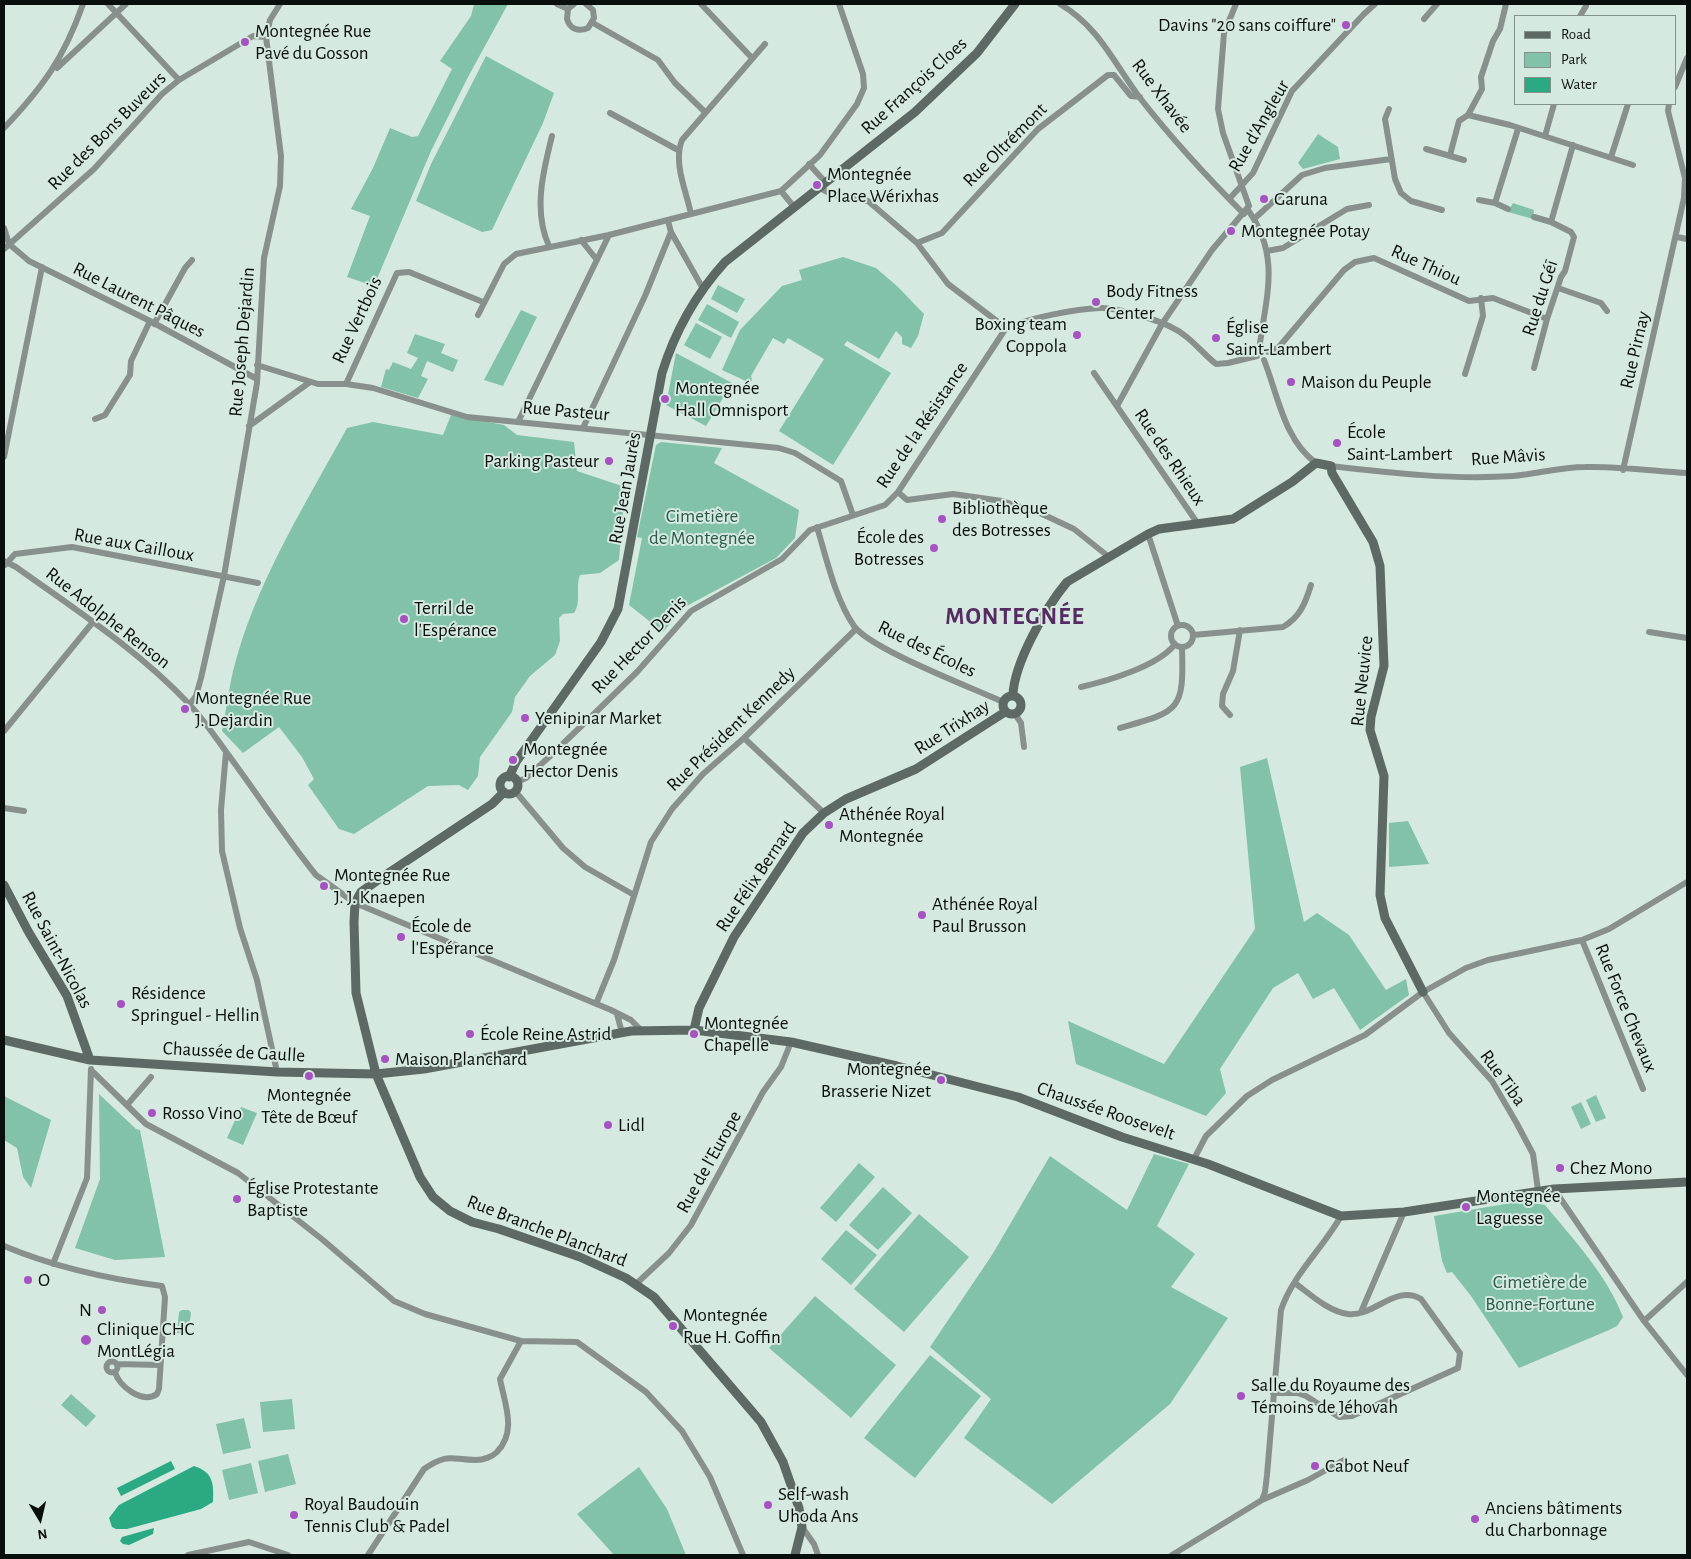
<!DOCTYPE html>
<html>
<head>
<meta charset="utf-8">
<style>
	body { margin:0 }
	#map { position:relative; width:1691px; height:1559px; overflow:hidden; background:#d5e9e0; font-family:"Alegreya Sans",sans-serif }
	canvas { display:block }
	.frame { position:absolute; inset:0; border:5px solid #080f0c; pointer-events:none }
	.legend { position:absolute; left:1514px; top:15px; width:162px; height:90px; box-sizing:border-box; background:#d5e9e0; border:1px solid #83928b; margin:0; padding:6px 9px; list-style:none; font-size:15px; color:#080f0c }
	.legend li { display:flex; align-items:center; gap:10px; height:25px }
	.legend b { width:25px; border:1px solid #83928b }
	.north { position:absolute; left:15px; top:1494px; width:50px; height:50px; -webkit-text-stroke:4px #d5e9e0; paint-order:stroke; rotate:171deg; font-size:14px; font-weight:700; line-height:20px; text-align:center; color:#080f0c }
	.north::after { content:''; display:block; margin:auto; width:18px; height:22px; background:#080f0c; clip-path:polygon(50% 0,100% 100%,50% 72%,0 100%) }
</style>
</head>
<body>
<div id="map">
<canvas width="1691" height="1559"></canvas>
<div class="frame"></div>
<ul class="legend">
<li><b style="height:6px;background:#5d6964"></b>Road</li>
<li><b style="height:14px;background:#81c2a8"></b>Park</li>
<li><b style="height:14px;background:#2aa982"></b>Water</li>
</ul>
<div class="north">N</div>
</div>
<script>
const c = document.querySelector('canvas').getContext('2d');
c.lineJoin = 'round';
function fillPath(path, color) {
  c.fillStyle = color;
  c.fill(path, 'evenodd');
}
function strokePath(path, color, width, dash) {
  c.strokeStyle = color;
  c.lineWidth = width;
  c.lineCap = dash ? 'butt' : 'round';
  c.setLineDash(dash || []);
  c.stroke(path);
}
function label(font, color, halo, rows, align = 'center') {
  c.font = font + ' "Alegreya Sans",sans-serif';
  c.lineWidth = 4;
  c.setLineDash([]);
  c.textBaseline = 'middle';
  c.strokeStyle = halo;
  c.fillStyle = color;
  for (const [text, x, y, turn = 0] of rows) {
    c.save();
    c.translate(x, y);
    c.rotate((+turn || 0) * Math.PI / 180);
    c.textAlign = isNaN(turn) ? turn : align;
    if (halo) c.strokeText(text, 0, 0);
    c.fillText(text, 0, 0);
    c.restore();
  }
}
const green = new Path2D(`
	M 474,4 L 508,4 L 468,77 L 431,151 L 374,286 L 347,277 L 370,216 L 351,209 L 373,168 L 390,128 L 412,137 L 418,136 L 452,69 L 440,61 L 471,16 Z
	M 486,56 L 554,93 L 543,123 L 492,230 L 482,232 L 416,201 L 431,164 Z
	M 1318,134 L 1338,147 L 1340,159 L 1303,169 L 1298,163 Z
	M 1513,203 L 1534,210 L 1533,219 L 1508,212 Z
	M 843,257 L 876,268 L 897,286 L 924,314 L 918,336 L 911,348 L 902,344 L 902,337 L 896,331 L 879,359 L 847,341 L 844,345 L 891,373 L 833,465 L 779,431 L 824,359 L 788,338 L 784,344 L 773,338 L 751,376 L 752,380 L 750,383 L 722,370 L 740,330 L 782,286 L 802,280 L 799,270 Z
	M 718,285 L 745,299 L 737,313 L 711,299 Z
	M 707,304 L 739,322 L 731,338 L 698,320 Z
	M 521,310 L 537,317 L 503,386 L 484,380 Z
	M 696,323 L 722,337 L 710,359 L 684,345 Z
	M 415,334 L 445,344 L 441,353 L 458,360 L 453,372 L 427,361 L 421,376 L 428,379 L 418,398 L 381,387 L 386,369 L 389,370 L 393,362 L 411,369 L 418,358 L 407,353 Z
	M 676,353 L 732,383 L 706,426 L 666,405 Z
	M 451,415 L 504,425 L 517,435 L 574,442 L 577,471 L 625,487 L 619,560 L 600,573 L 580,575 C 575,588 582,601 574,613 L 563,614 L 559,618 L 560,641 L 555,655 L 530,676 L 515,697 L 512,712 L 480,757 L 478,776 L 468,790 L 459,785 L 428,786 L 354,834 L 339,829 L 308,785 L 314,779 L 302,757 L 279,727 L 243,753 L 222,731 C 227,706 230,678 238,653 C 262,573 307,501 347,428 L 373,422 L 443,435 Z
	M 661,442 L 722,448 L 714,463 L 799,510 L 795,538 L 776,558 L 683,608 L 663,632 L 629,605 L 642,538 L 637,537 L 656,445 Z
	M 1267,758 L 1304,922 L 1317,913 L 1349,935 L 1386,990 L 1406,979 L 1409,995 L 1360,1030 L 1334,988 L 1313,999 L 1298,973 L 1273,988 L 1220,1069 L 1226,1093 L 1206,1116 L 1076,1064 L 1068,1021 L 1164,1064 L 1255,929 L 1240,767 Z
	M 1408,821 L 1429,864 L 1389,867 L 1389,823 Z
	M 99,1094 L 136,1129 L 140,1130 L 165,1257 L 115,1260 L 75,1248 L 100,1179 Z
	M 1596,1095 L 1606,1118 L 1596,1122 L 1586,1100 Z
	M 4,1096 L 51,1120 L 31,1188 L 23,1177 L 17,1148 L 4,1140 Z
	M 1581,1102 L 1591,1124 L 1581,1129 L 1571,1107 Z
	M 241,1107 L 257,1113 L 243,1145 L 227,1138 Z
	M 1154,1154 L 1189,1164 L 1157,1226 L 1195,1254 L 1171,1287 L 1228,1318 L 1170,1404 L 1052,1504 L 964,1438 L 991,1399 L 930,1347 L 992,1255 L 1050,1156 L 1127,1210 Z
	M 859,1163 L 875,1177 L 836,1222 L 820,1208 Z
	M 883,1187 L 912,1213 L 878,1250 L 849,1225 Z
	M 1523,1201 L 1545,1205 C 1573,1239 1607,1275 1623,1317 L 1617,1326 L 1609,1330 L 1519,1368 L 1471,1296 L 1452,1272 L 1447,1273 L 1442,1261 L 1434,1216 Z
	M 919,1214 L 969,1257 L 904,1332 L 854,1289 Z
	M 846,1230 L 877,1255 L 851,1285 L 821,1259 Z
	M 815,1296 L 896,1365 L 851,1418 L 769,1348 Z
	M 182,1310 L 189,1310 L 191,1313 L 188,1335 L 177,1333 L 179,1312 Z
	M 930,1355 L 981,1396 L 915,1478 L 864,1438 Z
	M 71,1394 L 96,1416 L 86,1427 L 61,1405 Z
	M 292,1399 L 295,1429 L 263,1432 L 260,1402 Z
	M 244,1418 L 251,1448 L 223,1454 L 216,1424 Z
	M 288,1454 L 296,1484 L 265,1492 L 258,1461 Z
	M 251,1463 L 258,1493 L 229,1500 L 222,1470 Z
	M 639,1467 L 667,1509 L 686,1555 L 614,1555 L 577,1514 Z`);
const water = new Path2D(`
	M 171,1461 L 175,1469 L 121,1496 L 117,1488 Z
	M 194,1466 C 213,1472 214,1483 213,1502 L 201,1509 L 127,1529 L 116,1529 L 112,1527 L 109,1518 L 119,1505 Z
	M 154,1528 L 153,1534 L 129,1545 L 123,1544 L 120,1541 L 122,1537 Z`);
const street = new Path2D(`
	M 108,4 L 179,80
	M 557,4 L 568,9
	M 574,4 L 568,9 L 567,19 C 570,29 578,32 588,28 L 594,18 L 593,10 L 586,4
	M 701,4 L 752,58
	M 1060,4 C 1100,28 1113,62 1140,98 C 1172,139 1208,178 1244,214
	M 1580,16 L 1586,6
	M 1424,19 L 1437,4
	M 593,23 L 658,60 L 675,83 L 705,112
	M 57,68 L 126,4
	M 1675,87 L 1687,58
	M 1389,109 L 1385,119 L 1395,179 L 1401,193 L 1411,201 L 1442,210
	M 610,113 L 678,150
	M 1468,115 L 1510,125 L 1633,165
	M 1468,115 L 1482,89 L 1481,77 L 1493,41 L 1500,29 L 1506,4
	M 4,128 C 43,87 64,58 83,4
	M 1545,136 L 1554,104
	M 1426,149 L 1464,160
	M 1450,155 L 1459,121 L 1468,115
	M 1611,157 L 1628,104
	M 809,164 L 826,183
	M 820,188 L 833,195 L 868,201 L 917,243 L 948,284 L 1006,328
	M 781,191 L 820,155 L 857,104 L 864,88 L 863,74 L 839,4
	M 1230,198 L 1253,173 L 1292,91 L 1364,14 L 1375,4
	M 1479,200 L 1495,203 L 1508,209
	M 1495,203 L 1518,129
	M 1248,210 C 1280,255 1267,293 1260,343 L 1261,350
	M 691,214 C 686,190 673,163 682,140 L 765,44
	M 1534,217 L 1551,222 L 1571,232 L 1574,237 L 1565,271 L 1561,277 L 1547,319 L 1534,368
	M 1254,219 L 1302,175 L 1325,168 L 1391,159
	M 668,221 L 671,232 L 702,287
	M 1551,222 L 1573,145
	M 4,228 L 9,244 L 29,261 L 150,321 L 257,379
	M 1677,237 L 1687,239
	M 581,240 L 597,260
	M 917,243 L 942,233 L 1038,129 L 1108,75 L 1114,75 L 1131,96 L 1140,97
	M 549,246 C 533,211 543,172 552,136
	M 4,249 L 94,169 L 162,94 L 179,80 L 253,36 L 266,37
	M 1267,251 L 1283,248 L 1347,209 L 1369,205
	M 1558,288 L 1601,303 L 1607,311
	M 478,315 L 504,264 L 516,254 L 609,235 L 781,191 L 795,208
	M 154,324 L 185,268 L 192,260
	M 1006,328 C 1029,318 1075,309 1100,308 C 1115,307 1158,320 1171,327 C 1189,335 1201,352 1216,364 L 1228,363 L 1257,356
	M 1268,352 L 1278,348 L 1344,270 L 1355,262 L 1374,258 L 1469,301 L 1493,298 L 1547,319
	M 1264,360 C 1278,395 1284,440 1316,463
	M 257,365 L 318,384 L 346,384 L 373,388 L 467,417 L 779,448 L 795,453 L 841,481 L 853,515
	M 1094,373 L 1198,524
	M 1465,374 L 1483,316 L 1481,298
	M 346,384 L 397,273 L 409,272 L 483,302
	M 1117,406 L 1162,324 L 1212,250 L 1249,206 L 1223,133 L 1218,109 L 1224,33 L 1236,4
	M 95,419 L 105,415 L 130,375 L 131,361 L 150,321
	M 518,422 L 609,235
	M 249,426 L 310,382
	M 583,428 L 645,296 L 671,232
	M 4,457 L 42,267
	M 1331,466 C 1391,473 1453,480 1513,476 C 1537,474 1560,467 1585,467 C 1618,466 1654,471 1687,473
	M 1623,470 L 1684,198 L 1685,178 L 1668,111 L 1669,104
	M 898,492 L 907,500 L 953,494 L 1002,501 L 1040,513 L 1074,529 L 1109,557
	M 817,527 C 827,560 835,598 854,626 C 870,649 973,688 1003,702
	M 1148,534 L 1178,626
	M 4,561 L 16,567 C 76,610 138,650 189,704 C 206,722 220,744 235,764 C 262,801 287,839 316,875 L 355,903 L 611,1010 L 631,1020 L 641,1030
	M 5,565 L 15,554 L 72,547 L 258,583
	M1171 636a11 11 0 1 1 22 0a11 11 0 1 1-22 0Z
	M 1649,632 L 1687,638
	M 1193,635 L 1283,627 C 1300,617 1305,604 1311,585
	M 1081,687 C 1107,681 1159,666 1175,644
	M 189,705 L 196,696 L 201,678 L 224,576 L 257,383 L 264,258 L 280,186 L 281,156 L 266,37 L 270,20 L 280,4
	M 1015,714 L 1021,723 L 1024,747
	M 1230,715 L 1222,706 L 1223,694 L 1233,671 L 1240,630
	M 1120,728 C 1180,711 1184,711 1182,647
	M 4,731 L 93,622
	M 744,738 L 824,813
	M 226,752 L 221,810 L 222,851 L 240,928 L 257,980 L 277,1072
	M 517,782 L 526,778 L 548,758 L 597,711 L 637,672 L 691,611 L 782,559 L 810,530 L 885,505 L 898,492 L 1006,328
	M 515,791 L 563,848 L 585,867 L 634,895
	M 4,808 L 24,811
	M 1582,940 L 1643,1089
	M 1423,992 L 1449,1033 L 1492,1081 L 1516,1122 L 1533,1154 L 1538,1190
	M 596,1004 L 614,960 L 651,842 L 672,809 L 703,774 L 744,738 L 856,629
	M 617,1014 L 622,1033
	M 91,1070 L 146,1124 L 238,1173 L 323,1240 L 394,1301 L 425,1314 L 521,1341 L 577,1342 L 646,1392 L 682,1431 L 710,1477 L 743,1555
	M 127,1105 L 151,1077
	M 1194,1159 L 1206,1136 L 1247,1096 L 1272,1080 L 1365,1035 L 1423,992 L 1466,968 L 1488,960 L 1582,940 L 1609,929 L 1687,882
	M 1554,1189 L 1644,1321 L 1687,1375
	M 4,1246 C 54,1267 108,1279 162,1286 L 165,1297 L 159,1389 L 157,1394 C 143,1404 119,1387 115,1372
	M 53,1264 L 87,1178 L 91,1069
	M 636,1284 L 669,1253 L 691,1225 L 763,1092 L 781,1067 L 791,1042
	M 1361,1312 L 1404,1212
	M 1644,1321 L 1687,1282
	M106.5 1367a5.5 5.5 0 1 1 11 0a5.5 5.5 0 1 1-11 0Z
	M 117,1364 L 160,1365
	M 1273,1393 L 1297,1393 L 1306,1396 L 1339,1417 L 1352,1416 L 1458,1368 L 1460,1353 L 1421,1299 C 1395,1284 1374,1317 1348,1314 C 1328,1311 1311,1295 1295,1283
	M 1262,1500 L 1265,1492 L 1267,1475 L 1281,1310 C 1292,1276 1323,1248 1341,1216
	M 802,1527 L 814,1544 L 818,1555
	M 188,1555 L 249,1542 L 288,1555
	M 368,1555 L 424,1469 C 449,1452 451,1460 476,1460 C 483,1460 492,1457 497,1452 C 517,1431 505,1405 500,1379 L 521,1341
	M 1172,1555 L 1262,1500 L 1308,1480 L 1344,1460`);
const secondary = new Path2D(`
	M 1013,695 C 1014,663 1046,607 1067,582 L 1148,534 L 1159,529 L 1233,519 L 1292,482 L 1316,463 L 1331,466 L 1332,473 L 1373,542 L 1380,566 L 1384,666 L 1371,717 L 1370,730 L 1384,776 L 1380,895 L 1385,918 L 1423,992
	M1003 705a9 9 0 1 1 18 0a9 9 0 1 1-18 0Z
	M500 785a9 9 0 1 1 18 0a9 9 0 1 1-18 0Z
	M 509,777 L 516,762 L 601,642 L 618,609 L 662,373 C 675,331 696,294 725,262 L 915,112 L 977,53 L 1015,4
	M 504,792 L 492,804 L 378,880 L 361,892 L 355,903 L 354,922 L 356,993 L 376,1074 L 420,1177 L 433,1197 L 450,1211 L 472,1222 L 499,1229 L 580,1257 L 626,1278 L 654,1297 L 761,1422 L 783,1462 L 799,1508 L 802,1527 L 795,1555
	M 4,885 L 28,931 L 67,996 L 90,1060
	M 694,1030 L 699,1008 L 734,937 L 803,833 L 824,813 L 846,799 L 916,769 L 1005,712
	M 4,1040 L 90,1060 L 277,1072 L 376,1074 L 424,1069 L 631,1031 L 694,1030 L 791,1042 L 897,1066 L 1018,1097 L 1122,1137 L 1208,1164 L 1341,1216 L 1404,1212 L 1554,1189 L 1687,1182`);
const markers = [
	[1346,25,5,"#a652c1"],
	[245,42,5,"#a652c1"],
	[817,185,5,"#a652c1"],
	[1264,199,5,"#a652c1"],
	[1231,231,5,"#a652c1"],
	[1096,302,5,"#a652c1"],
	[1077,335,5,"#a652c1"],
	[1216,338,5,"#a652c1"],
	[1291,382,5,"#a652c1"],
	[665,399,5,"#a652c1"],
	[1337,443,5,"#a652c1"],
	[609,461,5,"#a652c1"],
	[942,519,5,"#a652c1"],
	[934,548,5,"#a652c1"],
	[404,619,5,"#a652c1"],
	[185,709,5,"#a652c1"],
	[525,718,5,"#a652c1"],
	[513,760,5,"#a652c1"],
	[829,825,5,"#a652c1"],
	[324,886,5,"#a652c1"],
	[922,915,5,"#a652c1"],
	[401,937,5,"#a652c1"],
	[121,1004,5,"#a652c1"],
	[470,1034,5,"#a652c1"],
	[694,1034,5,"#a652c1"],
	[385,1059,5,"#a652c1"],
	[309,1076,5,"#a652c1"],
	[941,1080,5,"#a652c1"],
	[152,1113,5,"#a652c1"],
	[608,1125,5,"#a652c1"],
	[1560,1168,5,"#a652c1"],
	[237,1199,5,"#a652c1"],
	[1466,1207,5,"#a652c1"],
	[28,1280,5,"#a652c1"],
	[102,1310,5,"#a652c1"],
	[673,1326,5,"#a652c1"],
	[86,1340,6,"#a652c1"],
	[1241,1396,5,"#a652c1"],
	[1315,1466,5,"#a652c1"],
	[768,1505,5,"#a652c1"],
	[294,1515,5,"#a652c1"],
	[1475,1519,5,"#a652c1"]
];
const poiNames = [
	["Davins \"20 sans coiffure\"",1336,25,"right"],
	["Montegnée Rue",255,31],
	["Pavé du Gosson",255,53],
	["Montegnée",827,174],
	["Place Wérixhas",827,196],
	["Garuna",1274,199],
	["Montegnée Potay",1241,231],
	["Body Fitness",1106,291],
	["Center",1106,313],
	["Boxing team",1067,324,"right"],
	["Coppola",1067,346,"right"],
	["Église",1226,327],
	["Saint-Lambert",1226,349],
	["Maison du Peuple",1301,382],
	["Montegnée",675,388],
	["Hall Omnisport",675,410],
	["École",1347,432],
	["Saint-Lambert",1347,454],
	["Parking Pasteur",599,461,"right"],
	["Bibliothèque",952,508],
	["des Botresses",952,530],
	["École des",924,537,"right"],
	["Botresses",924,559,"right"],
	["Terril de",414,608],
	["l'Espérance",414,630],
	["Montegnée Rue",195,698],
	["J. Dejardin",195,720],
	["Yenipinar Market",535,718],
	["Montegnée",523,749],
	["Hector Denis",523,771],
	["Athénée Royal",839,814],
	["Montegnée",839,836],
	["Montegnée Rue",334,875],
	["J. J. Knaepen",334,897],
	["Athénée Royal",932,904],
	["Paul Brusson",932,926],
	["École de",411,926],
	["l'Espérance",411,948],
	["Résidence",131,993],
	["Springuel - Hellin",131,1015],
	["Montegnée",704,1023],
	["Chapelle",704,1045],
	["École Reine Astrid",480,1034],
	["Maison Planchard",395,1059],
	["Montegnée",931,1069,"right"],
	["Brasserie Nizet",931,1091,"right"],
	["Montegnée",309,1095,"center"],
	["Tête de Bœuf",309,1117,"center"],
	["Rosso Vino",162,1113],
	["Lidl",618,1125],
	["Chez Mono",1570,1168],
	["Église Protestante",247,1188],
	["Baptiste",247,1210],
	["Montegnée",1476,1196],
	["Laguesse",1476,1218],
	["O",38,1280],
	["N",92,1310,"right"],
	["Montegnée",683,1315],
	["Rue H. Goffin",683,1337],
	["Clinique CHC",97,1329],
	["MontLégia",97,1351],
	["Salle du Royaume des",1251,1385],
	["Témoins de Jéhovah",1251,1407],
	["Cabot Neuf",1325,1466],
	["Self-wash",778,1494],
	["Uhoda Ans",778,1516],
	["Royal Baudouin",304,1504],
	["Tennis Club & Padel",304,1526],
	["Anciens bâtiments",1485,1508],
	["du Charbonnage",1485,1530]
];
const streetNames = [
	["Rue François Cloes",914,86,-42],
	["Rue Xhavée",1162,96,53],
	["Rue d'Angleur",1259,126,-60],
	["Rue des Bons Buveurs",107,131,-45],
	["Rue Oltrémont",1005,145,-45],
	["Rue Thiou",1426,265,24],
	["Rue du Géï",1540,298,-72],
	["Rue Laurent Pâques",139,300,27],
	["Rue Vertbois",357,320,-65],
	["Rue Joseph Dejardin",242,342,-85],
	["Rue Pirnay",1635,350,-77],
	["Rue Pasteur",566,411,5],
	["Rue de la Résistance",922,425,-56],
	["Rue des Rhieux",1170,457,56],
	["Rue Mâvis",1508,457,-4],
	["Rue Jean Jaurès",625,488,-80],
	["Rue aux Cailloux",134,545,10],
	["Rue Adolphe Renson",108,618,38],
	["Rue Hector Denis",639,645,-46],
	["Rue des Écoles",927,649,26],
	["Rue Neuvice",1362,681,-84],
	["Rue Trixhay",952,727,-33],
	["Rue Président Kennedy",731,729,-44],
	["Rue Félix Bernard",756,877,-56],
	["Rue Saint-Nicolas",57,950,62],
	["Rue Force Chevaux",1626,1008,68],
	["Chaussée de Gaulle",234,1052,3],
	["Rue Tiba",1503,1078,54],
	["Chaussée Roosevelt",1106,1111,19],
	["Rue de l'Europe",709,1162,-61],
	["Rue Branche Planchard",547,1231,21]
];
const parkNames = [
	["Cimetière",702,516],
	["de Montegnée",702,538],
	["Cimetière de",1540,1282],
	["Bonne-Fortune",1540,1304]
];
const districtNames = [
	["MONTEGNÉE",1015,617]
];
fillPath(green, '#81c2a8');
fillPath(water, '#2aa982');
strokePath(street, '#88908d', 6);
strokePath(secondary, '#5d6964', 9);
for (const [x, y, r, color] of markers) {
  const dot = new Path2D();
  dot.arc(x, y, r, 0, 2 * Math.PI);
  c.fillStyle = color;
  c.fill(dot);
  strokePath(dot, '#d5e9e0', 2);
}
label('19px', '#080f0c', '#d5e9e0', poiNames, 'left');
label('19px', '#080f0c', '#d5e9e0', streetNames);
label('19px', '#2b5b4a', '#d5e9e0', parkNames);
c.letterSpacing = '1px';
label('bold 24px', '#552c62', '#d5e9e0', districtNames);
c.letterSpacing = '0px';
</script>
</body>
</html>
